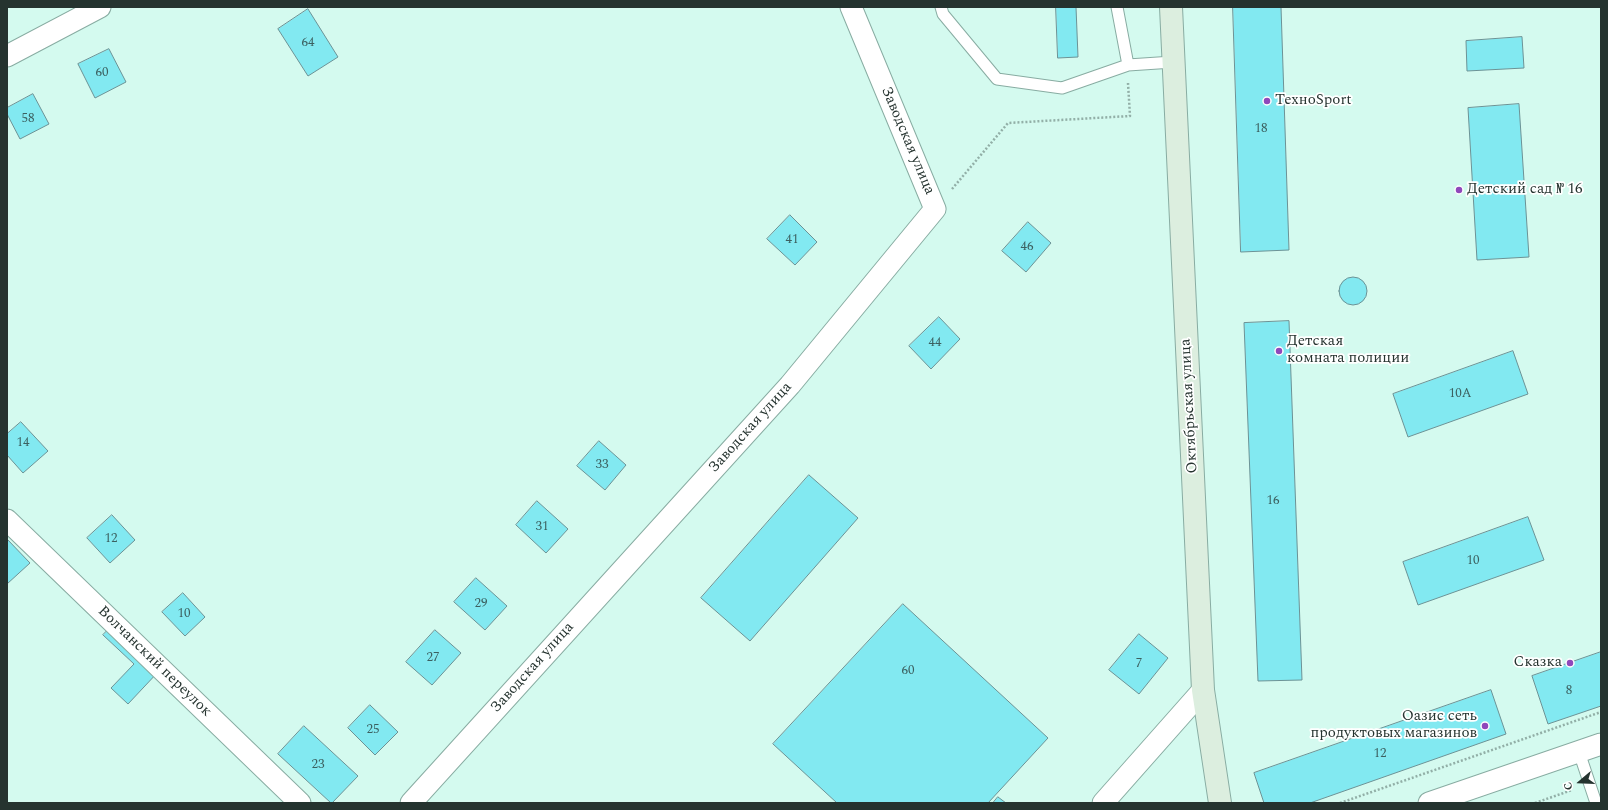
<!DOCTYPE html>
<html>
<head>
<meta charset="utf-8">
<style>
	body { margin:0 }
	#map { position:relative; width:1608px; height:810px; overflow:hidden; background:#d4faef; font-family:Spectral,serif }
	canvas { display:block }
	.frame { position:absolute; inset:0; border:8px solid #25332f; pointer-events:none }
	.north { position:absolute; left:1560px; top:762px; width:40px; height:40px; -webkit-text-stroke:3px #fff; paint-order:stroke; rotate:251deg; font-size:11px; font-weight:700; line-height:16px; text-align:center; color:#25332f }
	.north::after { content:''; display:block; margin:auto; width:14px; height:18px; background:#25332f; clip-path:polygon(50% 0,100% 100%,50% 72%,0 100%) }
</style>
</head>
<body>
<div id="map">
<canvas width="1608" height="810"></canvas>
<div class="frame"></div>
<div class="north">С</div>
</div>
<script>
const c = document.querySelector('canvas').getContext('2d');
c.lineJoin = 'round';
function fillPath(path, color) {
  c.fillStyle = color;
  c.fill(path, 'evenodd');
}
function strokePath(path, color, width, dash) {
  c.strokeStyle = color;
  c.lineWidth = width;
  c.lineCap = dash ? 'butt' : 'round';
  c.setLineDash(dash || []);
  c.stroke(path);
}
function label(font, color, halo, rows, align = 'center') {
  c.font = font + ' Spectral,serif';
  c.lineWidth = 3.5;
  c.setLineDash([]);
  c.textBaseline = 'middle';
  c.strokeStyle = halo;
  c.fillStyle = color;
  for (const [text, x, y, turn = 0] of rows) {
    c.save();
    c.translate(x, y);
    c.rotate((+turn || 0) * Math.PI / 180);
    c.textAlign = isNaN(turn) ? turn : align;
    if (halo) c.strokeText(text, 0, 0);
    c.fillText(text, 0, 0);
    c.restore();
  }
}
const building = new Path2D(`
	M 1056,7 L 1076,7 L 1078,57 L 1058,58 Z
	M 1233,7 L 1281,7 L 1289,250 L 1241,252 Z
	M 308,9 L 338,57 L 308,76 L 278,29 Z
	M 1522,37 L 1524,68 L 1467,71 L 1466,41 Z
	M 109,49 L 126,82 L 95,98 L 78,64 Z
	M 33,94 L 49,124 L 20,139 L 7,114 L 7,108 Z
	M 1519,104 L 1529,257 L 1477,260 L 1468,108 Z
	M 790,215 L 817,242 L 795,265 L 767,239 Z
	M 1028,222 L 1051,243 L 1026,272 L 1002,251 Z
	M1339 291a14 14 0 1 1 28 0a14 14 0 1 1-28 0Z
	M 939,317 L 960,339 L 931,369 L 909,346 Z
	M 1289,321 L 1302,680 L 1258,681 L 1244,323 Z
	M 1513,351 L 1528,394 L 1408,437 L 1393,394 Z
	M 21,422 L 48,451 L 23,473 L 7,455 L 7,434 Z
	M 599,441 L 626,465 L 605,490 L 577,466 Z
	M 809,475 L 858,518 L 750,641 L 701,598 Z
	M 537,501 L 568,529 L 546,553 L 516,525 Z
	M 112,515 L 135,540 L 110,563 L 87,538 Z
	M 1528,517 L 1544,560 L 1418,605 L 1403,562 Z
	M 7,539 L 30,563 L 7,584 Z
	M 476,578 L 507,606 L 485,630 L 454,602 Z
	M 183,593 L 205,617 L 185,636 L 162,612 Z
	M 903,604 L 1048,738 L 988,803 L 837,803 L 773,744 Z
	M 112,626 L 159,671 L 128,704 L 111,688 L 134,664 L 103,635 Z
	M 435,630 L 461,653 L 432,685 L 406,662 Z
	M 1139,634 L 1168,658 L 1139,694 L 1109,670 Z
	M 1601,652 L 1601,706 L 1548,724 L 1532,676 Z
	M 1491,690 L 1506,734 L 1310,803 L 1264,803 L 1254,773 Z
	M 370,705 L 398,732 L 375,755 L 348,728 Z
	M 304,726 L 358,776 L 332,803 L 331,803 L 278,754 Z
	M 998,797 L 1006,803 L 993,803 Z`);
const path = new Path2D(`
	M 952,189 L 1008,123 L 1130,116 L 1128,83
	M 1340,803 L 1601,712
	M 1535,803 L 1572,790`);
const lane = new Path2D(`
	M 941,7 L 943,14 L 997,79 L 1062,88 L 1128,65 L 1173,62
	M 1117,7 L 1128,65
	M 1579,752 L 1596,803`);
const street = new Path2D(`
	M 7,56 L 100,7
	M 7,520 L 300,803
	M 411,803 L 790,385 L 935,209 L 851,7
	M 1103,803 L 1203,690
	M 1429,803 L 1601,744`);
const secondary = new Path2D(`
	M 1171,7 L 1203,690 L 1220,803`);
const markers = [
	[1267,101,4,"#8f48bb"],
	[1459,190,4,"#8f48bb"],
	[1279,351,4,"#8f48bb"],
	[1570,663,4,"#8f48bb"],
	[1485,726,4,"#8f48bb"]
];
const numberNames = [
	["64",308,43],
	["60",102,73],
	["58",28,119],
	["18",1261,129],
	["41",792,240],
	["46",1027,247],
	["44",935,343],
	["10А",1460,394],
	["14",23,443],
	["33",602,465],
	["16",1273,501],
	["31",542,527],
	["12",111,539],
	["10",1473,561],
	["29",481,604],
	["10",184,614],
	["27",433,658],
	["7",1139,664],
	["60",908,671],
	["8",1569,691],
	["25",373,730],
	["12",1380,754],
	["23",318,765]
];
const poiNames = [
	["ТехноSport",1275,101],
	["Детский сад № 16",1467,190],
	["Детская",1287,342],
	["комната полиции",1287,359],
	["Сказка",1562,663,"right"],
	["Оазис сеть",1477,717,"right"],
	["продуктовых магазинов",1477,734,"right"]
];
const streetNames = [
	["Заводская улица",907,141,67],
	["Октябрьская улица",1190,406,-93],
	["Заводская улица",751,428,-48],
	["Волчанский переулок",154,662,44],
	["Заводская улица",533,668,-48]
];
fillPath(building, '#82e9f1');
strokePath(building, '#6c9295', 1);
strokePath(lane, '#88aca2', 13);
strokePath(street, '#88aca2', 23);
strokePath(secondary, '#88aca2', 24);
strokePath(path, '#92afa7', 2.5, [2, 2]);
strokePath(lane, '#fff', 11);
strokePath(street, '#fff', 21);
strokePath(secondary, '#dceedf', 22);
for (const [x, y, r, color] of markers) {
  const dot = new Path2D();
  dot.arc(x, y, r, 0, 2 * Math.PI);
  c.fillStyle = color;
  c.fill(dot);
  strokePath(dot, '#fff', 1.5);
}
label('13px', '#3c6060', null, numberNames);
label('15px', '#25332f', '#fff', poiNames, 'left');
label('15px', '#25332f', '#fff', streetNames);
</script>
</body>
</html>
